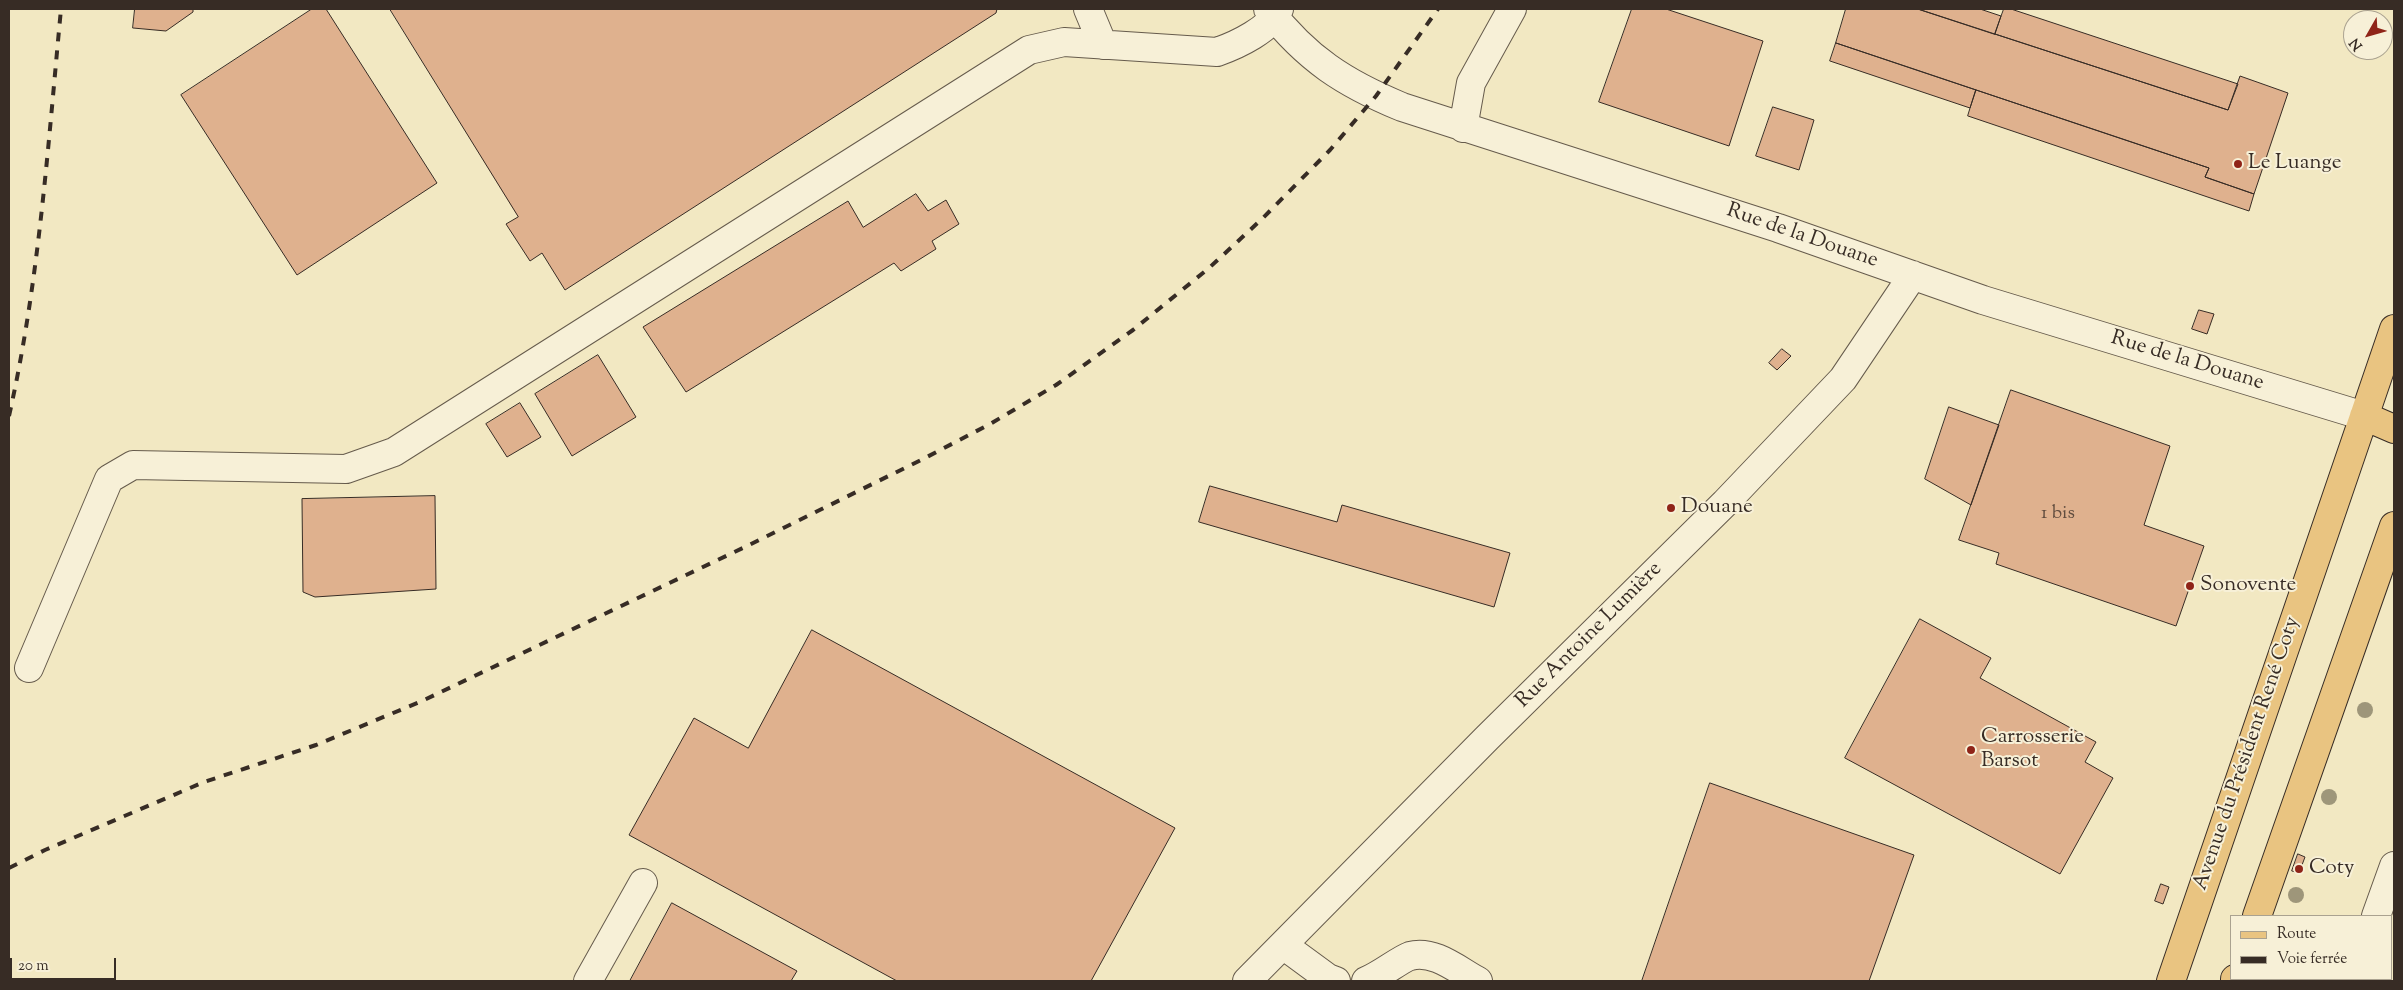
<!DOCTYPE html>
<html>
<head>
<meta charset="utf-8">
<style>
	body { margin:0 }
	#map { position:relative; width:2403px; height:990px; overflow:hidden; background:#f2e8c2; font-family:"Sorts Mill Goudy",serif }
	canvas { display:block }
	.frame { position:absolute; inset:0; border:10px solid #372c25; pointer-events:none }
	.legend { position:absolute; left:2230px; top:915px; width:162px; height:65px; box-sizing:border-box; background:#f7f0d7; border:1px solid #aaa290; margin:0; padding:6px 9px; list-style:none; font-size:15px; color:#372c25 }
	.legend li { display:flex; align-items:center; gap:10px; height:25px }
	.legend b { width:25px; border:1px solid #aaa290 }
	.north { position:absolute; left:2343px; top:10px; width:50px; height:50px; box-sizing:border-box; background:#f7f0d7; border:1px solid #aaa290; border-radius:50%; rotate:232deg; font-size:14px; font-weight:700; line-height:20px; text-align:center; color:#372c25 }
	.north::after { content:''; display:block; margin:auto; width:18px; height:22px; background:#8f2418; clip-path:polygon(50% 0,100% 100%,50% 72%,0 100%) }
	.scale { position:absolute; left:10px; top:958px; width:106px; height:22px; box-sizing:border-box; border:2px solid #372c25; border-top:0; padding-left:6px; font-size:15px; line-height:18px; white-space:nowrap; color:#372c25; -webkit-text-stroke:4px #f7f0d7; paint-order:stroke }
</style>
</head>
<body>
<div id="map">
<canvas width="2403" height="990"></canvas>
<div class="frame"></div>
<ul class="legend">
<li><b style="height:6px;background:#e9c481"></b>Route</li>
<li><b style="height:6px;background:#372c25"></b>Voie ferrée</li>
</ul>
<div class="north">N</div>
<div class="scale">20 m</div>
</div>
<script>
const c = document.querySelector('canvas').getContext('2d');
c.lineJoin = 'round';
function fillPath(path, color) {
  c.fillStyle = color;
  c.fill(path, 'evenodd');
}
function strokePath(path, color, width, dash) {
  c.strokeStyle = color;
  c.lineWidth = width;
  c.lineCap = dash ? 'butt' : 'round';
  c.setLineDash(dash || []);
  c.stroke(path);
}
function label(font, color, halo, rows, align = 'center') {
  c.font = font + ' "Sorts Mill Goudy",serif';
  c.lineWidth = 4;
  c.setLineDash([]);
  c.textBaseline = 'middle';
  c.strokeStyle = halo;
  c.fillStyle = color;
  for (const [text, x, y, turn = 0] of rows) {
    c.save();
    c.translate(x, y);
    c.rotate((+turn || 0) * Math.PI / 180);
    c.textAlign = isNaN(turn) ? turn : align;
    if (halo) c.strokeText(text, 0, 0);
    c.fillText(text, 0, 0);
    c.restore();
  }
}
const building = new Path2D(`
	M 135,9 L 193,9 L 193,12 L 166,31 L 133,28 Z
	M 312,9 L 326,9 L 437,183 L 297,275 L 181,95 Z
	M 390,9 L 997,9 L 996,13 L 565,290 L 542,253 L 530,261 L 506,224 L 518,217 Z
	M 1632,9 L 1666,9 L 1763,41 L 1729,146 L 1599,102 Z
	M 1846,9 L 1918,9 L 2228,110 L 2240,76 L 2288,93 L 2254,194 L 2205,177 L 2209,168 L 1836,43 Z
	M 1918,9 L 1980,9 L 2001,16 L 1995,34 Z
	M 2004,9 L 2011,9 L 2238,84 L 2228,110 L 1995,34 Z
	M 1836,43 L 1976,90 L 1970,108 L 1830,61 Z
	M 1976,90 L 2209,168 L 2205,177 L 2254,194 L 2249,211 L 1968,116 Z
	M 1773,107 L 1814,120 L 1799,170 L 1756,156 Z
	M 916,194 L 928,211 L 946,200 L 959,224 L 932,241 L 936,249 L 901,271 L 894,263 L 686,392 L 643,327 L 848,201 L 863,227 Z
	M 2199,310 L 2214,314 L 2207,334 L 2192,329 Z
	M 1782,349 L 1791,356 L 1777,370 L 1769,363 Z
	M 598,355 L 636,417 L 572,456 L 535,394 Z
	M 2011,390 L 2170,446 L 2144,525 L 2204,546 L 2176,626 L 1996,564 L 1999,553 L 1959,540 Z
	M 520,403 L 541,437 L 507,457 L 486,424 Z
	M 1949,407 L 1999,425 L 1971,505 L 1925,479 Z
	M 1210,486 L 1337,522 L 1342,505 L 1510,553 L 1494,607 L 1199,522 Z
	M 435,496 L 436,589 L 315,597 L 303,592 L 302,499 Z
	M 1920,619 L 1991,658 L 1980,678 L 2096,742 L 2085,762 L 2113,778 L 2060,874 L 1845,758 Z
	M 812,630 L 1175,828 L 1091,981 L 897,981 L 629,835 L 694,718 L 748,748 Z
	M 1710,783 L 1914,855 L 1869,981 L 1642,981 Z
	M 2298,854 L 2305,857 L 2299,873 L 2292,871 Z
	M 2161,884 L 2169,887 L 2163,904 L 2155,901 Z
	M 672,903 L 797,971 L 791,981 L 630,981 Z`);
const minor = new Path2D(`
	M 1088,9 L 1103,45
	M 1268,9 C 1307,59 1344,83 1402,107 L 1778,228 L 1983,300 L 2364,416
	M 1463,128 L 1471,83 L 1512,9
	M 29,668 L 109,479 L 133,465 L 346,469 L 394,452 L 1029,50 L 1064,42 L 1217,52 C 1237,45 1271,29 1279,9
	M 2376,916 L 2394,866
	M 1283,945 L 1328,978 L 1336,981
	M 588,981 L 643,883
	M 1247,981 L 1487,738 L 1725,503 L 1843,379 L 1913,275
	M 1366,981 C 1381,975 1399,960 1410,956 C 1434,949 1459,971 1478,981
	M 2353,981 L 2354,979`);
const major = new Path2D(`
	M 2364,416 L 2394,429
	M 2257,916 L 2394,526
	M 2171,981 L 2394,329
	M 2235,981 L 2235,979`);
const rail = new Path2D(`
	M 9,416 C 39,283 48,145 61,9
	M 9,868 L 45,850 L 204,782 L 316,745 L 422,701 L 745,547 L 925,458 L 990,424 L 1056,385 L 1133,330 L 1209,268 L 1263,218 L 1330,150 L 1376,96 L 1438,9`);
const trees = [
	[2365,710],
	[2329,797],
	[2296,895]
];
const markers = [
	[2238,164,5,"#8f2418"],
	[1671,508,5,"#8f2418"],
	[2190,586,5,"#8f2418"],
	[1971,750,5,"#8f2418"],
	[2299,869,5,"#8f2418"]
];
const numberNames = [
	["1 bis",2058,515]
];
const poiNames = [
	["Le Luange",2248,164],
	["Douane",1681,508],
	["Sonovente",2200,586],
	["Carrosserie",1981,738],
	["Barsot",1981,762],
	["Coty",2309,869]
];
const streetNames = [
	["Rue de la Douane",1802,237,19],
	["Rue de la Douane",2187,362,17],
	["Rue Antoine Lumière",1590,636,-45],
	["Avenue du Président René Coty",2248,754,-71]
];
fillPath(building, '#dfb18e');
strokePath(building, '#372c25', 1);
strokePath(minor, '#665b4c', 30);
strokePath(major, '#372c25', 30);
strokePath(minor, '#f7f0d7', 28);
strokePath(major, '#e9c481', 28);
strokePath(rail, '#372c25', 4, [9, 9]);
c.fillStyle = '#9e967a';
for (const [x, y] of trees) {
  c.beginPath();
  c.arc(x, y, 8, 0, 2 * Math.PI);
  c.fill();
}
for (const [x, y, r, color] of markers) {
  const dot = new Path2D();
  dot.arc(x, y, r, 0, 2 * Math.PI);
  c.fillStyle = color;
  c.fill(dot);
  strokePath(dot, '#f7f0d7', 2);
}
label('19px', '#614d3f', null, numberNames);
label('21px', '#372c25', '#f7f0d7', poiNames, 'left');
label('21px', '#372c25', '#f7f0d7', streetNames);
</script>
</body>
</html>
